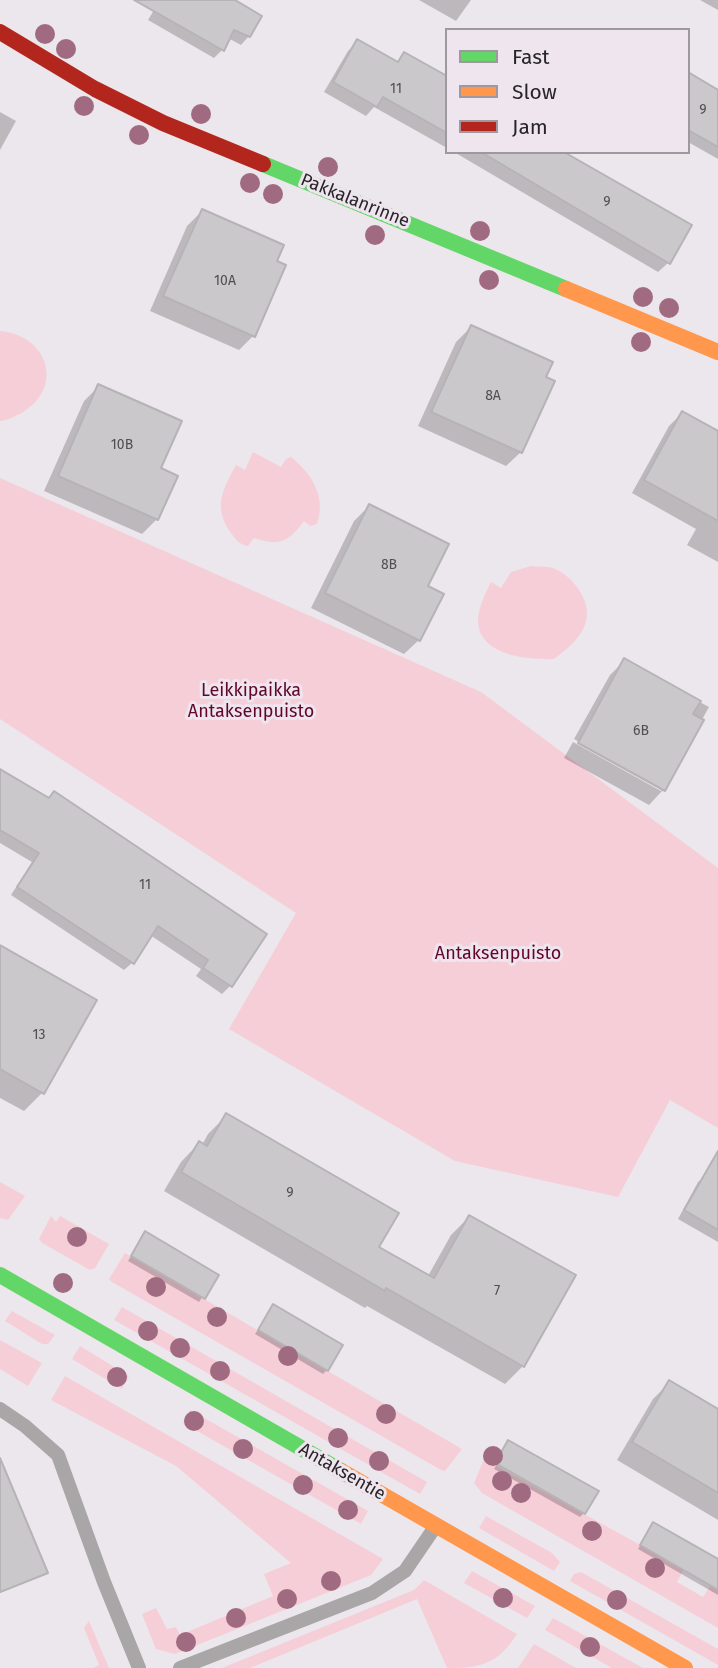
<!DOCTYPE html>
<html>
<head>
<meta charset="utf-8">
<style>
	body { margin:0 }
	#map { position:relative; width:718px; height:1668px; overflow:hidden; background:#ece7ec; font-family:"Fira Sans",sans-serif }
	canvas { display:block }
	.legend { position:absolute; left:445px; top:28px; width:245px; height:126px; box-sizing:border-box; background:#eee5ee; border:2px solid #9f989f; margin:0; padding:9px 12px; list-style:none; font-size:21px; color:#282528 }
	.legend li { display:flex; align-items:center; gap:14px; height:35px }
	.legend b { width:35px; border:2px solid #9f989f }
</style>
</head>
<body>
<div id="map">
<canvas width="718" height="1668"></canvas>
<ul class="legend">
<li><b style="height:9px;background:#63d668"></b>Fast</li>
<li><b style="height:9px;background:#ff974d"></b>Slow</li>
<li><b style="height:9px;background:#b3261e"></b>Jam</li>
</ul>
</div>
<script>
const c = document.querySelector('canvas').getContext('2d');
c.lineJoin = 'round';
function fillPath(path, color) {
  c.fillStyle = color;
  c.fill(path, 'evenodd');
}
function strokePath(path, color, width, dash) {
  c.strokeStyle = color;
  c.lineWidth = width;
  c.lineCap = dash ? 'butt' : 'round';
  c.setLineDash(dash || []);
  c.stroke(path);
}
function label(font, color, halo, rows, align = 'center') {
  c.font = font + ' "Fira Sans",sans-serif';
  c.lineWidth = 6;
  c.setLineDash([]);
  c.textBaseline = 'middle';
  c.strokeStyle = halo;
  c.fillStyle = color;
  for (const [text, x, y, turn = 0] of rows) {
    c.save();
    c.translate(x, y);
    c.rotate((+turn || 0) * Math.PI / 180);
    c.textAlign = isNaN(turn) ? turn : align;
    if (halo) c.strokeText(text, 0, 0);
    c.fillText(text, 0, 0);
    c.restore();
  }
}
const green = new Path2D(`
	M 0,331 C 48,335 66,388 20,414 C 13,417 8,420 0,421 Z
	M 253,452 L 281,467 L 286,459 L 291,457 C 313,475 326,497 317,524 L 310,526 L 304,521 C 288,543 279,546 254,538 L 248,546 C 240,545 236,540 231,533 C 213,508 222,490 236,465 L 245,470 Z
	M 0,478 L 481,692 L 718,868 L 718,1128 L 670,1100 L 618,1197 L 455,1161 L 229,1029 L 296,913 L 0,719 Z
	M 531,566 C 538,567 547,566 553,568 C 572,575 592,601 586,621 C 582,638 567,649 554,659 C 529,660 477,656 478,619 C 479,606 485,594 491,582 L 501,588 L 511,572 Z
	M 0,1182 L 25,1196 L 8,1220 L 0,1218 Z
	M 51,1216 L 56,1222 L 60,1216 L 109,1244 L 95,1268 L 90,1270 L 42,1243 L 39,1239 Z
	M 125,1253 L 462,1449 L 445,1471 L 441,1470 L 112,1282 L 109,1279 Z
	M 122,1307 L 427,1482 L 420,1494 L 114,1320 Z
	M 12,1311 L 55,1335 L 48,1344 L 42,1344 L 5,1321 Z
	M 0,1340 L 42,1363 L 28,1386 L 0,1369 Z
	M 80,1346 L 129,1376 L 122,1389 L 72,1359 Z
	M 65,1376 L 383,1559 L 371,1575 L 175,1654 L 156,1649 L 142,1614 L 156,1608 L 167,1629 L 176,1627 L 180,1635 L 273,1596 L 264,1574 L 291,1563 L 176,1466 L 51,1400 Z
	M 190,1410 L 368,1511 L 361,1524 L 183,1423 Z
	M 484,1459 L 684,1569 L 677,1582 L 703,1597 L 711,1585 L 718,1590 L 718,1628 L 482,1493 L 474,1483 Z
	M 486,1516 L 552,1553 L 560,1562 L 554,1571 L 479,1528 Z
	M 472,1571 L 535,1606 L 527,1618 L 464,1583 Z
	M 581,1572 L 718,1649 L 718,1665 L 570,1581 L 574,1574 Z
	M 424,1580 L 517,1634 C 498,1664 481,1668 447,1668 L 417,1599 L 250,1668 L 222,1668 L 414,1590 Z
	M 553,1618 L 643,1668 L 612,1668 L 545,1630 Z
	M 89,1621 L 109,1668 L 93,1668 L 99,1665 L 84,1628 Z
	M 534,1644 L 576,1668 L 518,1668 Z`);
const shadow = new Path2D(`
	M 137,0 L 232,0 L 249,36 L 241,45 L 228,38 L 222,50 L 214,58 L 148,20 L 154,10 Z
	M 419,0 L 471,0 L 456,21 Z
	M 700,0 L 718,0 L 718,10 Z
	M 358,41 L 396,63 L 405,54 L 447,78 L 447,148 L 374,107 L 366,116 L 324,92 L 348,51 Z
	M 688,74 L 718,92 L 718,159 L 688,142 Z
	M 0,112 L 16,121 L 0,150 Z
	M 454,152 L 560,152 L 668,263 L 658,272 Z
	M 202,211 L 253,336 L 239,350 L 150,311 L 187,226 Z
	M 471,327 L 521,452 L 506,466 L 418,426 L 456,342 Z
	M 99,386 L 159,469 L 157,519 L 142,534 L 44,491 L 84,401 Z
	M 682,413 L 718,433 L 718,562 L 687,545 L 696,529 L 632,493 L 669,426 Z
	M 369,506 L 426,587 L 419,640 L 404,654 L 311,608 L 354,521 Z
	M 624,661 L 709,707 L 663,790 L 649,805 L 564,758 L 573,742 L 661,791 L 661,787 L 574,739 L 610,675 Z
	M 0,771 L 48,799 L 54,793 L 265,934 L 230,986 L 222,994 L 196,976 L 201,969 L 150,935 L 132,963 L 124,970 L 11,895 L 32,862 L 0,843 Z
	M 0,947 L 95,1001 L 42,1093 L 24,1111 L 0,1098 Z
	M 226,1116 L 377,1247 L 428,1276 L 451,1235 L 469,1217 L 523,1366 L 505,1384 L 367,1306 L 365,1308 L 164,1191 L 181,1162 L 199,1143 L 202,1145 L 208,1134 Z
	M 707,1174 L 718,1180 L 718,1242 L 678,1219 L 698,1182 Z
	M 142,1237 L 217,1275 L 199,1302 L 128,1261 Z
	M 273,1306 L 327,1370 L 323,1374 L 255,1334 Z
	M 670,1382 L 718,1410 L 718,1520 L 617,1460 L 653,1399 Z
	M 508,1444 L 584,1513 L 580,1517 L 494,1469 Z
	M 0,1460 L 45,1572 L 42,1576 L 0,1593 Z
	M 650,1528 L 718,1561 L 718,1595 L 638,1549 Z`);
const building = new Path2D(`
	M 134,0 L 235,0 L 262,16 L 250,37 L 234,30 L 224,51 Z
	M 357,39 L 398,62 L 404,52 L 447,76 L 447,133 L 383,97 L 377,107 L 333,82 Z
	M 688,72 L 718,90 L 718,147 L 688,130 Z
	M 481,152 L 564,152 L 692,225 L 670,264 Z
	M 202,209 L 284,245 L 277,261 L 286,265 L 255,337 L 163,296 Z
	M 471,325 L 553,362 L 546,377 L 555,381 L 522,453 L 431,412 Z
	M 98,384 L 182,421 L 161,468 L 178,476 L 158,520 L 58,476 Z
	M 682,411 L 718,431 L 718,521 L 644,480 Z
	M 369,504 L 449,544 L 428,586 L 444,594 L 420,641 L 325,593 Z
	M 624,658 L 701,701 L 693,714 L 704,720 L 665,791 L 578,743 Z
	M 0,769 L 49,798 L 54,791 L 267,934 L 232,987 L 203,968 L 208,960 L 158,926 L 134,964 L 17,887 L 39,853 L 0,830 Z
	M 0,945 L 97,1000 L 44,1094 L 0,1069 Z
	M 226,1113 L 399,1213 L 379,1247 L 434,1278 L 469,1215 L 576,1275 L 524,1367 L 386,1288 L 385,1291 L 181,1172 L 199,1141 L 207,1146 Z
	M 718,1151 L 718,1230 L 684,1210 Z
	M 145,1231 L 219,1275 L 205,1299 L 131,1256 Z
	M 273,1304 L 343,1345 L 328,1371 L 258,1330 Z
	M 669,1380 L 718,1409 L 718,1493 L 632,1442 Z
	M 508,1440 L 599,1491 L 585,1514 L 495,1463 Z
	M 0,1458 L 48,1573 L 0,1592 Z
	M 653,1522 L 718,1559 L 718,1590 L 640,1545 Z`);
const lane = new Path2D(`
	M 0,1409 L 25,1426 L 58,1455 L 104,1582 L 139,1668
	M 180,1668 L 372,1593 L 405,1571 L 435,1527`);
const fast = new Path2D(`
	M 263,164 L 566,289
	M 0,1275 L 341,1471`);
const slow = new Path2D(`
	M 566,289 L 718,352
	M 341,1471 L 685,1668`);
const jam = new Path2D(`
	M 0,32 L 95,89 L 163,123 L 263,164`);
const trees = [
	[45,34],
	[66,49],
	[84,106],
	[201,114],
	[139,135],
	[328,167],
	[250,183],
	[273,194],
	[480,231],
	[375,235],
	[489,280],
	[643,297],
	[669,308],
	[641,342],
	[77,1237],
	[63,1283],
	[156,1287],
	[217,1317],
	[148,1331],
	[180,1348],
	[288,1356],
	[220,1371],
	[117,1377],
	[386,1414],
	[194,1421],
	[338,1438],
	[243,1449],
	[493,1456],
	[379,1461],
	[502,1481],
	[303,1485],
	[521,1493],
	[348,1510],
	[592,1531],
	[655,1568],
	[331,1581],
	[503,1598],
	[287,1599],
	[617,1600],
	[236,1618],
	[186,1642],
	[590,1647]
];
const numberNames = [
	["11",396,89],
	["9",703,110],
	["9",607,202],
	["10A",225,281],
	["8A",493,396],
	["10B",122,445],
	["8B",389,565],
	["6B",641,731],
	["11",145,885],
	["13",39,1035],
	["9",290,1193],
	["7",497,1291]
];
const streetNames = [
	["Pakkalanrinne",355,201,22],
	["Antaksentie",342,1472,30]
];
const parkNames = [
	["Leikkipaikka",251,691],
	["Antaksenpuisto",251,712],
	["Antaksenpuisto",498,954]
];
fillPath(green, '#f6ced8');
fillPath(shadow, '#0003');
fillPath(building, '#cbc8cc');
strokePath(building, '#b6b3b7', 2);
strokePath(lane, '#a8a6a7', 14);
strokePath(fast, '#63d668', 16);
strokePath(slow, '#ff974d', 16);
strokePath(jam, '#b3261e', 16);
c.fillStyle = '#a06b81';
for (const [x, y] of trees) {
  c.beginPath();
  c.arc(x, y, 10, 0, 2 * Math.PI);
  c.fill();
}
label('14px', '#514e51', null, numberNames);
label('18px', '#282528', '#eee5ee', streetNames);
label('18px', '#62052a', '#eee5ee', parkNames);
</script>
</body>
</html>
